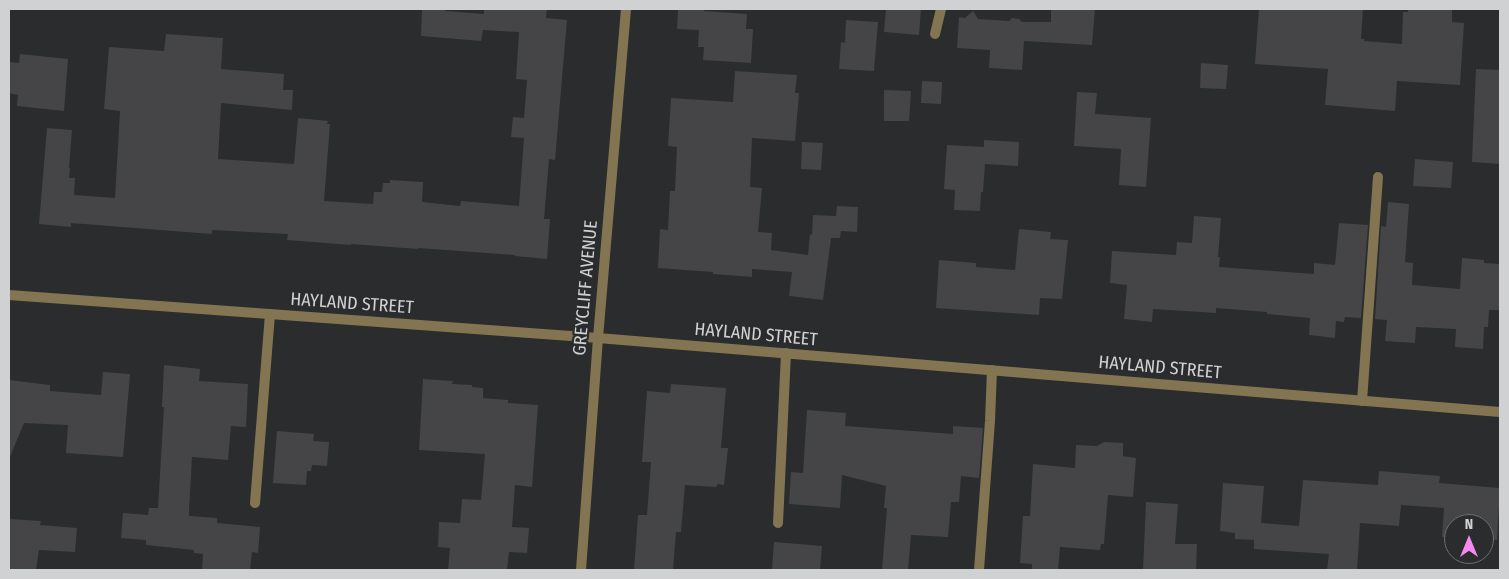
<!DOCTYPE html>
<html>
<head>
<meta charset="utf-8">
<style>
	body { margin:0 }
	#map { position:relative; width:1509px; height:579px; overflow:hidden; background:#2a2c2e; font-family:"Fira Sans Condensed",sans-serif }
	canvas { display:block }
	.frame { position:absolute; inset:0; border:10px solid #d0d1d3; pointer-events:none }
	.north { position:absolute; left:1444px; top:514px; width:50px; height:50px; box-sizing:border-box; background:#2a2c2e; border:1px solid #6c6e70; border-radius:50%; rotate:0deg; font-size:14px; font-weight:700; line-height:20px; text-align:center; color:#d0d1d3 }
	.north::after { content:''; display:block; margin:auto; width:18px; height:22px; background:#f589ef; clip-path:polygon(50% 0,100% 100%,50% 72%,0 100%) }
</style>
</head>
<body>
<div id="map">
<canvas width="1509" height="579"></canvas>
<div class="frame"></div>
<div class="north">N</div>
</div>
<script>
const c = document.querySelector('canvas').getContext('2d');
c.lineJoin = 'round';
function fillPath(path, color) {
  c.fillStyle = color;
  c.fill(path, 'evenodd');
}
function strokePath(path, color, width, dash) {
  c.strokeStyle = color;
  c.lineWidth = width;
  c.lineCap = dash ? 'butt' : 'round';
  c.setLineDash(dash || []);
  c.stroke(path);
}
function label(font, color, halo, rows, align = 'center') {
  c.font = font + ' "Fira Sans Condensed",sans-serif';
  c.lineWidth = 4.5;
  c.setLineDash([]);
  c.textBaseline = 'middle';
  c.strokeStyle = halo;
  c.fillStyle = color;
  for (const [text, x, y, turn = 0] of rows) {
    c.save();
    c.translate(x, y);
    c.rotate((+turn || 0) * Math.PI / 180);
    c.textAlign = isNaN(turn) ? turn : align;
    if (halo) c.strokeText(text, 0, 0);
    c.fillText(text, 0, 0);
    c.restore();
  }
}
const building = new Path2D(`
	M 422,9 L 445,9 L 445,11 L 484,14 L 484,9 L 547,9 L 546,18 L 567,20 L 555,160 L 549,159 L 544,219 L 550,219 L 547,259 L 515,256 L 515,255 L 418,248 L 418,249 L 351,244 L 351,245 L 287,240 L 288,234 L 212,230 L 212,234 L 71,223 L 71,227 L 39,224 L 47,128 L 72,130 L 69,168 L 70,168 L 69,178 L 75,178 L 74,195 L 115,198 L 120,111 L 104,109 L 109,47 L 164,51 L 166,34 L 223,38 L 221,69 L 284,74 L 283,90 L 293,90 L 292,110 L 221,103 L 218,159 L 294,164 L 298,118 L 328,121 L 327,124 L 330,124 L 324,201 L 373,204 L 374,192 L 382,192 L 383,183 L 390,183 L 390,180 L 423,182 L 422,202 L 460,206 L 461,201 L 519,206 L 524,138 L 511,137 L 513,117 L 524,118 L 527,80 L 516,79 L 519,32 L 483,30 L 481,41 L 421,36 Z
	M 678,9 L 704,9 L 704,11 L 747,14 L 746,29 L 753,29 L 751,63 L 703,60 L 704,47 L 698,47 L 699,30 L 677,29 Z
	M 886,9 L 921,9 L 919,35 L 884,32 Z
	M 1051,9 L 1095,9 L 1092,45 L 1024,41 L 1022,70 L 989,68 L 990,50 L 957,48 L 959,17 L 965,18 L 973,11 L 978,19 L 1009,21 L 1012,18 L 1019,19 L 1022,22 L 1051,22 Z
	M 1259,9 L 1363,9 L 1361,39 L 1364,39 L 1364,41 L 1402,44 L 1403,12 L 1408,12 L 1408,9 L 1452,9 L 1452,22 L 1464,23 L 1460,85 L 1397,81 L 1395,111 L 1325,105 L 1328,69 L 1255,64 Z
	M 846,20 L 878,22 L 874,71 L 839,69 L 841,42 L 845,43 Z
	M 20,54 L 68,59 L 64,111 L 17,106 L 18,95 L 9,93 L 9,62 L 19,63 Z
	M 1201,63 L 1228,65 L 1226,89 L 1200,88 Z
	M 1476,69 L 1500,70 L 1500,164 L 1472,162 Z
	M 735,71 L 797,75 L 795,93 L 799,93 L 795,141 L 752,138 L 750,187 L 762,188 L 758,232 L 772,233 L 771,250 L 808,255 L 810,234 L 812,235 L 813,215 L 836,216 L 837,206 L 858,207 L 857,232 L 841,231 L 840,238 L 831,238 L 823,300 L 789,296 L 792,272 L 752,269 L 752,277 L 713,274 L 713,272 L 658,268 L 660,229 L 668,230 L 670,191 L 675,191 L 677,147 L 668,146 L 671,98 L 733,102 Z
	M 922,81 L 942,82 L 941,104 L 921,103 Z
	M 884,90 L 911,91 L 909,121 L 884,121 Z
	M 1077,92 L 1097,93 L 1095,114 L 1151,118 L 1146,187 L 1119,185 L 1121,149 L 1074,146 Z
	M 984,140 L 1019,142 L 1018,166 L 985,164 L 983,192 L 981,192 L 980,211 L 954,210 L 955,190 L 944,189 L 947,145 L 984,147 Z
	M 802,142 L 823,143 L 821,170 L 801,169 Z
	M 1415,159 L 1453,162 L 1451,188 L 1413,186 Z
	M 1388,202 L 1409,204 L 1405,262 L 1413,263 L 1412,285 L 1460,289 L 1462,258 L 1484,260 L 1484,263 L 1500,264 L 1499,310 L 1489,310 L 1488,327 L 1484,327 L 1483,349 L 1455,347 L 1456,329 L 1416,327 L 1415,343 L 1385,341 L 1387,320 L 1375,319 L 1381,226 L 1386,227 Z
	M 1194,216 L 1221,218 L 1218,257 L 1220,257 L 1219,267 L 1314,274 L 1314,263 L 1335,265 L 1339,223 L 1368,225 L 1361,318 L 1345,317 L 1344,322 L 1336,321 L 1335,338 L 1309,335 L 1310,318 L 1267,314 L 1267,312 L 1216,308 L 1216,313 L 1153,309 L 1152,322 L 1124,319 L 1127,285 L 1110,283 L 1112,251 L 1176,255 L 1177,242 L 1192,243 Z
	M 1019,229 L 1051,232 L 1050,239 L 1068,240 L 1062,299 L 1040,298 L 1039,315 L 936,308 L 939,260 L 976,263 L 976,267 L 1015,270 Z
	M 164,365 L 200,369 L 199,381 L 248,384 L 246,427 L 231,426 L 228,460 L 192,457 L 189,510 L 189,516 L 217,518 L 217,523 L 260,527 L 258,553 L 252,552 L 250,570 L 202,570 L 203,554 L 194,553 L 194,550 L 146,545 L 146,540 L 121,538 L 123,513 L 148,515 L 149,508 L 158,508 L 164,407 L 162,407 Z
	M 103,372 L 130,374 L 123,457 L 66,453 L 68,425 L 24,423 L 9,459 L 9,380 L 50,385 L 50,391 L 101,395 Z
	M 423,379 L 453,381 L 452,384 L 472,385 L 472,387 L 483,388 L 483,398 L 508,400 L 508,403 L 538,405 L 532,487 L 515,485 L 512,527 L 529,528 L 527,553 L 509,552 L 507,570 L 448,570 L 450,548 L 438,547 L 439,522 L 460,523 L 462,499 L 481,500 L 485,454 L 419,450 Z
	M 671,384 L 726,388 L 721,448 L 728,448 L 724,485 L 718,484 L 716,487 L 685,485 L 681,532 L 676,532 L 673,570 L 634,570 L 638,515 L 647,515 L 651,462 L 642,462 L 647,391 L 670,393 Z
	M 807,410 L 846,413 L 845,426 L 953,434 L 953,426 L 983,428 L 979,478 L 961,476 L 959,502 L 951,502 L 948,537 L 911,535 L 908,570 L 882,570 L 887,508 L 884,508 L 886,486 L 842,475 L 840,508 L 789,504 L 791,472 L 803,473 Z
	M 277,431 L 314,434 L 313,441 L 329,442 L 327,466 L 312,465 L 311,471 L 307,471 L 306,485 L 273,483 Z
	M 1104,442 L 1123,443 L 1123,456 L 1136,458 L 1133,497 L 1108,495 L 1104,544 L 1101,544 L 1100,550 L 1060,547 L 1058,570 L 1032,570 L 1032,564 L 1020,563 L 1023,516 L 1030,516 L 1033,464 L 1075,468 L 1076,445 L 1097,446 Z
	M 1379,471 L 1440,476 L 1439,483 L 1500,488 L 1497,540 L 1484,539 L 1484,524 L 1454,524 L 1454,537 L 1442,537 L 1444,508 L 1401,505 L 1399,526 L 1360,523 L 1357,570 L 1327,570 L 1329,554 L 1254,549 L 1254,540 L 1235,539 L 1235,533 L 1220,531 L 1223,483 L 1264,486 L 1261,523 L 1299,526 L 1303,480 L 1378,485 Z
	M 1146,502 L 1178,504 L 1175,544 L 1197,544 L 1196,570 L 1143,570 Z
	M 9,519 L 41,521 L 40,525 L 77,528 L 75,552 L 39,550 L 36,570 L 9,570 Z
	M 774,542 L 822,546 L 820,570 L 772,570 Z`);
const lane = new Path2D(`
	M 935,34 L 941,9
	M 1362,401 L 1378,177
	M 255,503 L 270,314
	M 778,523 L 786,353
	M 979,570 L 990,421 L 992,370`);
const street = new Path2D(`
	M 9,295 L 598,338 L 1500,412
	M 581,570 L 598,338 L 626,9`);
const streetNames = [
	["GREYCLIFF AVENUE",586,288,-85],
	["HAYLAND STREET",352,304,4],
	["HAYLAND STREET",756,335,5],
	["HAYLAND STREET",1160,368,5]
];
fillPath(building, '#454547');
strokePath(lane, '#837552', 10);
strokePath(street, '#837552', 10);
label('18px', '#d0d1d3', '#2a2c2e', streetNames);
</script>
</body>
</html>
